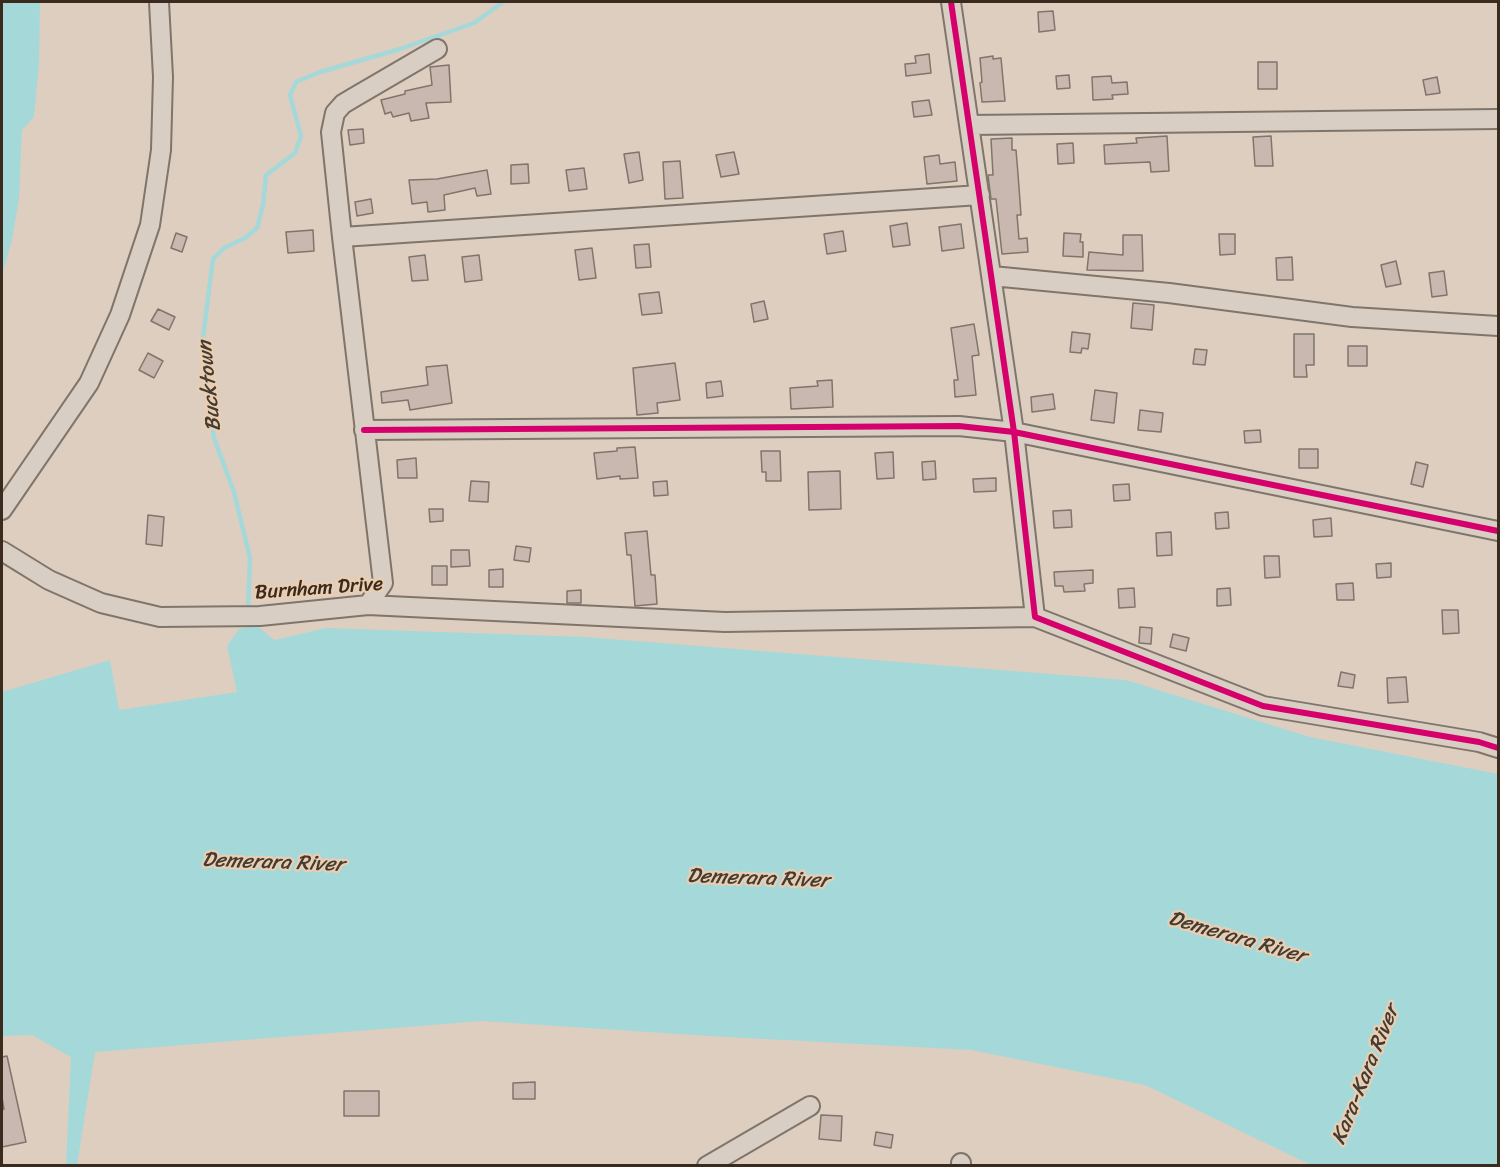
<!DOCTYPE html>
<html>
<head>
<meta charset="utf-8">
<style>
	body { margin:0 }
	#map { position:relative; width:1500px; height:1167px; overflow:hidden; background:#decebf; font-family:Sriracha,sans-serif }
	canvas { display:block }
	.frame { position:absolute; inset:0; border:3px solid #3b2a1e; pointer-events:none }
</style>
</head>
<body>
<div id="map">
<canvas width="1500" height="1167"></canvas>
<div class="frame"></div>
</div>
<script>
const c = document.querySelector('canvas').getContext('2d');
c.lineJoin = 'round';
function fillPath(path, color) {
  c.fillStyle = color;
  c.fill(path, 'evenodd');
}
function strokePath(path, color, width, dash) {
  c.strokeStyle = color;
  c.lineWidth = width;
  c.lineCap = dash ? 'butt' : 'round';
  c.setLineDash(dash || []);
  c.stroke(path);
}
function label(font, color, halo, rows, align = 'center') {
  c.font = font + ' Sriracha,sans-serif';
  c.lineWidth = 4.5;
  c.setLineDash([]);
  c.textBaseline = 'middle';
  c.strokeStyle = halo;
  c.fillStyle = color;
  for (const [text, x, y, turn = 0] of rows) {
    c.save();
    c.translate(x, y);
    c.rotate((+turn || 0) * Math.PI / 180);
    c.textAlign = isNaN(turn) ? turn : align;
    if (halo) c.strokeText(text, 0, 0);
    c.fillText(text, 0, 0);
    c.restore();
  }
}
const water = new Path2D(`
	M 2,2 L 40,2 L 39,62 L 34,117 L 22,130 L 19,198 L 12,240 L 2,275 Z
	M 248,627 L 259,627 L 274,640 L 326,628 L 585,637 L 1126,680 L 1310,737 L 1498,774 L 1498,1165 L 1311,1165 L 1145,1085 L 971,1050 L 709,1036 L 482,1021 L 95,1052 L 77,1165 L 66,1165 L 71,1057 L 32,1035 L 2,1036 L 2,692 L 110,660 L 119,710 L 237,692 L 227,646 L 239,629 Z`);
const stream = new Path2D(`
	M 248,613 L 250,558 L 234,492 L 214,438 L 202,345 L 213,259 L 224,248 L 245,238 L 257,228 L 263,205 L 266,175 L 295,153 L 301,136 L 290,95 L 296,82 L 320,72 L 400,49 L 474,23 L 503,2`);
const building = new Path2D(`
	M 1053,11 L 1055,30 L 1039,32 L 1038,12 Z
	M 929,54 L 931,73 L 906,76 L 905,64 L 916,63 L 915,56 Z
	M 993,56 L 993,59 L 1001,58 L 1005,101 L 982,102 L 980,83 L 982,82 L 980,58 Z
	M 1258,62 L 1277,62 L 1277,89 L 1258,89 Z
	M 449,65 L 451,102 L 426,103 L 429,118 L 411,121 L 409,113 L 393,117 L 391,112 L 385,114 L 381,100 L 405,94 L 405,91 L 432,85 L 430,67 Z
	M 1069,75 L 1070,88 L 1057,89 L 1056,76 Z
	M 1111,76 L 1112,83 L 1127,82 L 1128,94 L 1112,95 L 1113,99 L 1093,100 L 1092,77 Z
	M 1437,77 L 1440,93 L 1426,95 L 1423,80 Z
	M 929,100 L 932,115 L 914,117 L 912,102 Z
	M 363,129 L 364,143 L 350,145 L 348,130 Z
	M 1167,136 L 1169,171 L 1151,172 L 1150,162 L 1105,164 L 1104,145 L 1137,143 L 1136,138 Z
	M 1271,136 L 1273,166 L 1255,166 L 1253,137 Z
	M 1012,138 L 1012,150 L 1016,150 L 1018,174 L 1021,215 L 1017,215 L 1019,239 L 1027,238 L 1028,252 L 1002,254 L 996,199 L 991,199 L 988,175 L 993,175 L 991,139 Z
	M 1073,143 L 1074,163 L 1058,164 L 1057,144 Z
	M 639,152 L 643,180 L 629,183 L 624,154 Z
	M 734,152 L 739,174 L 721,177 L 716,155 Z
	M 939,155 L 940,164 L 955,162 L 957,181 L 927,184 L 924,157 Z
	M 680,161 L 683,198 L 665,199 L 663,162 Z
	M 528,164 L 529,183 L 511,184 L 511,165 Z
	M 584,168 L 587,189 L 569,191 L 566,170 Z
	M 487,170 L 491,194 L 477,196 L 475,188 L 444,195 L 445,210 L 428,212 L 427,202 L 412,204 L 409,180 L 437,179 Z
	M 371,199 L 373,213 L 357,216 L 355,202 Z
	M 907,223 L 910,245 L 893,247 L 890,226 Z
	M 961,224 L 964,248 L 942,251 L 939,227 Z
	M 313,230 L 314,251 L 288,253 L 286,232 Z
	M 843,231 L 846,251 L 827,254 L 824,234 Z
	M 176,233 L 187,237 L 182,252 L 171,248 Z
	M 1064,233 L 1081,234 L 1080,242 L 1083,242 L 1083,257 L 1063,256 Z
	M 1219,234 L 1235,234 L 1235,254 L 1220,255 Z
	M 1123,235 L 1142,235 L 1143,271 L 1087,270 L 1089,252 L 1123,255 Z
	M 649,244 L 651,267 L 636,268 L 634,245 Z
	M 592,248 L 596,278 L 579,280 L 575,250 Z
	M 425,255 L 428,280 L 412,281 L 409,257 Z
	M 479,255 L 482,280 L 465,282 L 462,257 Z
	M 1292,257 L 1293,280 L 1277,280 L 1276,258 Z
	M 1396,261 L 1401,284 L 1386,287 L 1381,265 Z
	M 1444,271 L 1447,295 L 1432,297 L 1429,273 Z
	M 659,292 L 662,313 L 642,315 L 639,294 Z
	M 764,301 L 768,319 L 754,322 L 751,304 Z
	M 1133,303 L 1154,305 L 1152,330 L 1131,328 Z
	M 158,309 L 175,317 L 169,330 L 151,321 Z
	M 974,324 L 979,355 L 972,356 L 976,395 L 955,397 L 954,380 L 958,380 L 951,328 Z
	M 1072,332 L 1090,334 L 1088,349 L 1082,348 L 1081,353 L 1070,352 Z
	M 1294,334 L 1314,334 L 1314,365 L 1306,365 L 1307,377 L 1294,377 Z
	M 1348,346 L 1367,346 L 1367,366 L 1348,366 Z
	M 1195,349 L 1207,350 L 1205,365 L 1193,364 Z
	M 148,353 L 163,361 L 154,378 L 139,370 Z
	M 675,363 L 680,400 L 657,403 L 658,413 L 637,415 L 633,368 Z
	M 447,365 L 452,403 L 410,410 L 408,400 L 382,403 L 381,392 L 428,385 L 426,367 Z
	M 832,380 L 833,407 L 791,409 L 790,388 L 818,386 L 817,381 Z
	M 721,381 L 723,396 L 707,398 L 706,383 Z
	M 1095,390 L 1117,393 L 1114,423 L 1091,420 Z
	M 1053,394 L 1055,409 L 1032,412 L 1031,397 Z
	M 1140,410 L 1163,413 L 1161,432 L 1138,430 Z
	M 1260,430 L 1261,442 L 1245,443 L 1244,431 Z
	M 635,447 L 638,478 L 620,479 L 620,476 L 597,479 L 594,453 L 617,451 L 617,448 Z
	M 1299,449 L 1318,449 L 1318,468 L 1299,468 Z
	M 761,451 L 780,451 L 781,481 L 766,481 L 766,472 L 762,472 Z
	M 893,452 L 894,478 L 877,479 L 875,453 Z
	M 416,458 L 417,478 L 398,478 L 397,460 Z
	M 935,461 L 936,479 L 923,480 L 922,462 Z
	M 1416,462 L 1428,465 L 1423,487 L 1411,484 Z
	M 840,471 L 841,509 L 809,510 L 808,472 Z
	M 996,478 L 996,491 L 974,492 L 973,479 Z
	M 471,481 L 489,482 L 488,502 L 469,501 Z
	M 667,481 L 668,495 L 654,496 L 653,482 Z
	M 1129,484 L 1130,500 L 1114,501 L 1113,485 Z
	M 429,509 L 443,509 L 443,521 L 430,522 Z
	M 1071,510 L 1072,527 L 1054,528 L 1053,511 Z
	M 1228,512 L 1229,528 L 1216,529 L 1215,513 Z
	M 148,515 L 164,517 L 162,546 L 146,544 Z
	M 1331,518 L 1332,536 L 1314,537 L 1313,520 Z
	M 647,531 L 651,575 L 655,575 L 657,604 L 635,606 L 631,555 L 627,555 L 625,533 Z
	M 1171,532 L 1172,555 L 1157,556 L 1156,533 Z
	M 516,546 L 531,548 L 529,562 L 514,560 Z
	M 451,550 L 469,550 L 470,566 L 451,567 Z
	M 1264,556 L 1279,556 L 1280,577 L 1265,578 Z
	M 1391,563 L 1391,577 L 1377,578 L 1376,564 Z
	M 432,566 L 447,566 L 447,585 L 432,585 Z
	M 503,569 L 503,587 L 489,587 L 489,570 Z
	M 1093,570 L 1093,583 L 1084,584 L 1085,591 L 1064,592 L 1063,586 L 1055,586 L 1054,572 Z
	M 1353,583 L 1354,600 L 1337,600 L 1336,584 Z
	M 1134,588 L 1135,607 L 1119,608 L 1118,589 Z
	M 1230,588 L 1231,605 L 1217,606 L 1217,589 Z
	M 581,590 L 581,603 L 567,603 L 567,591 Z
	M 1442,610 L 1458,610 L 1459,633 L 1443,634 Z
	M 1140,627 L 1152,628 L 1151,644 L 1139,643 Z
	M 1173,634 L 1189,638 L 1186,651 L 1170,647 Z
	M 1341,672 L 1355,675 L 1353,688 L 1338,686 Z
	M 1406,677 L 1408,702 L 1388,703 L 1387,678 Z
	M 7,1056 L 26,1142 L 2,1147 L 2,1110 L 4,1109 L 2,1098 L 2,1057 Z
	M 535,1082 L 535,1099 L 513,1099 L 513,1083 Z
	M 344,1091 L 379,1091 L 379,1116 L 344,1116 Z
	M 821,1115 L 842,1116 L 841,1141 L 819,1139 Z
	M 876,1132 L 893,1135 L 891,1148 L 874,1145 Z`);
const minor = new Path2D(`
	M 951,2 L 1014,432 L 1035,617 L 1263,706 L 1479,742 L 1498,748
	M 970,125 L 1498,119
	M 342,237 L 331,132 L 335,113 L 343,104 L 353,98 L 437,49
	M 992,276 L 1169,293 L 1352,317 L 1498,326
	M 364,430 L 959,426 L 1014,432 L 1498,531
	M 2,510 L 89,383 L 120,315 L 150,225 L 161,150 L 163,77 L 159,2
	M 2,551 L 49,580 L 101,603 L 160,617 L 260,616 L 368,605 L 725,622 L 1035,617
	M 368,605 L 383,583 L 342,237 L 980,195
	M 707,1166 L 810,1106
	M 961,1166 L 961,1163`);
const cycleway = new Path2D(`
	M 951,2 L 1014,432 L 1035,617 L 1263,706 L 1479,742 L 1498,748
	M 364,430 L 959,426 L 1014,432 L 1498,531`);
const streetNames = [
	["Burnham Drive",319,589,-4]
];
const waterNames = [
	["Bucktown",210,386,-96],
	["Demerara River",273,863,2],
	["Demerara River",758,879,2],
	["Demerara River",1237,938,16],
	["Kara-Kara River",1366,1075,-68]
];
fillPath(water, '#a5d8d9');
strokePath(stream, '#a5d8d9', 4.5);
fillPath(building, '#c9b8af');
strokePath(building, '#7f756b', 1.5);
strokePath(minor, '#7f756b', 22);
strokePath(minor, '#d9cec4', 18);
strokePath(cycleway, '#d6006c', 6);
label('20px', '#3b2a1e', '#ebceb2', streetNames);
label('italic 21px', '#433c32', '#ebceb2', waterNames);
</script>
</body>
</html>
